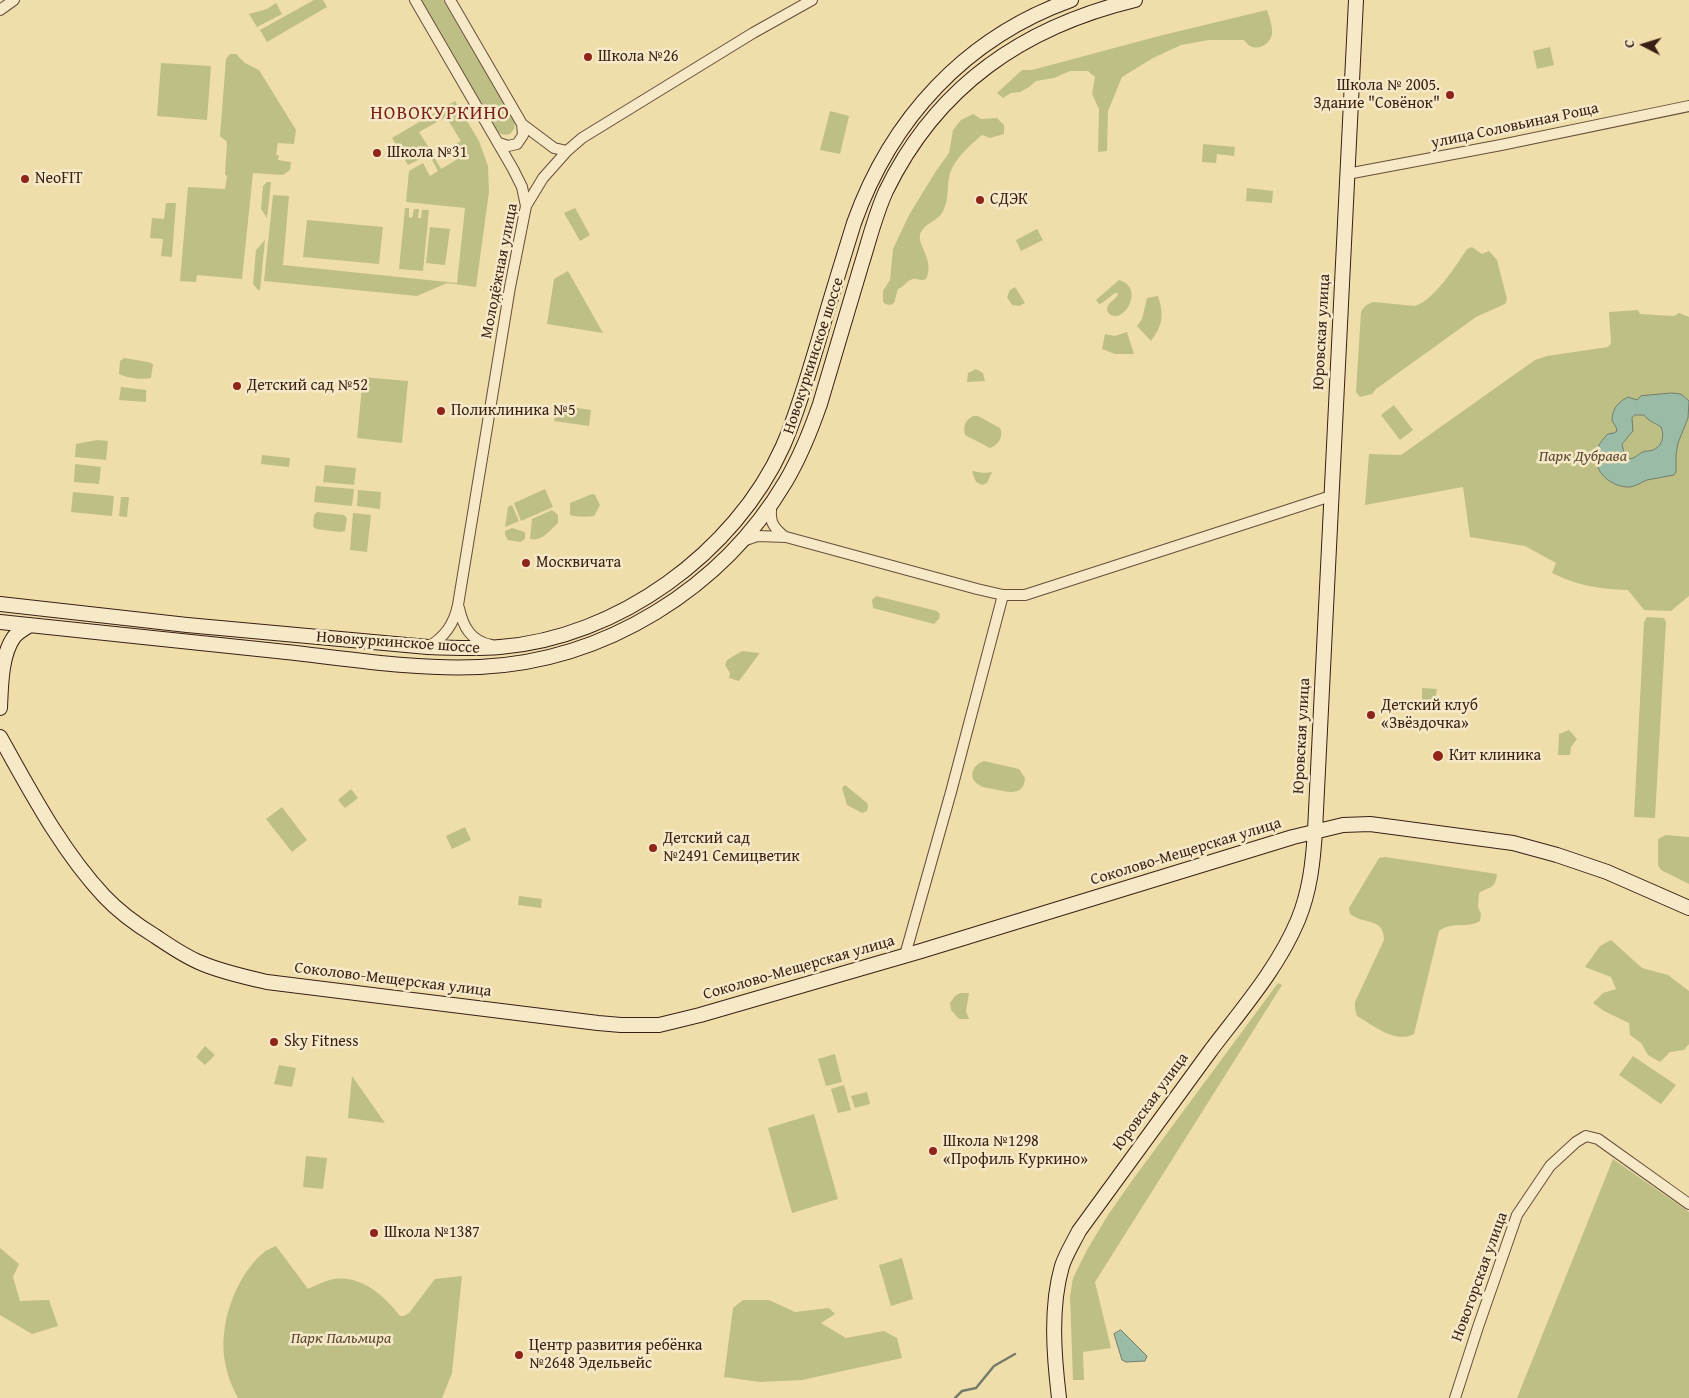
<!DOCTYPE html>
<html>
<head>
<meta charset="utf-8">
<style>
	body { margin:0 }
	#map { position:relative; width:1689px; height:1398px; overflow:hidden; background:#efddaa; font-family:"Gentium Book Plus",serif }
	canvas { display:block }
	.north { position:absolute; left:1619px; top:20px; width:50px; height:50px; -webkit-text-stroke:4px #f5e9c8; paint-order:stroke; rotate:275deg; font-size:14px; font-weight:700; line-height:20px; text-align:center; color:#3a1f14 }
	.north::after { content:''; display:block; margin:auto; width:18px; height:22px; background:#3a1f14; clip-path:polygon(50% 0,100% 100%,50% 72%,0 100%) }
</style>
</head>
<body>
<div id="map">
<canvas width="1689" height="1398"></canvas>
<div class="north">С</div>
</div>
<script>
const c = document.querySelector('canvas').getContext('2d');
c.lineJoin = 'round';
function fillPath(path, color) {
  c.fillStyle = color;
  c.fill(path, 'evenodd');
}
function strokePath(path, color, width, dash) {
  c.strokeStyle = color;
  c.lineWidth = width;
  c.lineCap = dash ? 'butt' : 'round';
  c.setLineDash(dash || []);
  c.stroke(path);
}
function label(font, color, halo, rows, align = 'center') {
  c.font = font + ' "Gentium Book Plus",serif';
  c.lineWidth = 5;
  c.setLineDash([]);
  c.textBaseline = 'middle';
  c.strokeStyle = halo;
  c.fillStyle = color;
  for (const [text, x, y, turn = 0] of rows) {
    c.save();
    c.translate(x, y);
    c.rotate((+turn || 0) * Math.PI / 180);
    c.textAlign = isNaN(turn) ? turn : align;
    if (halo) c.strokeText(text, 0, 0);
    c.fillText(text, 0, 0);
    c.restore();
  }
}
const green = new Path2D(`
	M 314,0 L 323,0 L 327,7 L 267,42 L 260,30 Z
	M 421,0 L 443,0 L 515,123 L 514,129 L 510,134 L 504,135 L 499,133 Z
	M 276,3 L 282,14 L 257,27 L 249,14 L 267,9 Z
	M 1267,10 C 1269,17 1273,26 1272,34 C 1271,43 1259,51 1250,46 C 1248,45 1246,42 1244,40 L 1209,40 L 1181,45 L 1153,58 L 1122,77 L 1108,111 L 1107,151 L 1098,152 L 1099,109 L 1092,94 L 1095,77 L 1088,71 L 1070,71 L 1054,78 L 1036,81 L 1029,87 L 1020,92 L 1011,93 L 1003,98 L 997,93 L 1022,70 L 1032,70 L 1159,36 Z
	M 1550,47 L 1554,65 L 1537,69 L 1533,51 Z
	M 230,54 L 236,54 L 245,63 L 259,70 L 296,130 L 294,144 L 278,143 L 276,155 L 279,155 L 278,160 L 291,162 L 290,170 L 283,175 L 253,173 L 242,279 L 197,275 L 196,282 L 180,281 L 188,187 L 225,189 L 227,176 L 225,174 L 227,142 L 220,136 L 226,59 Z
	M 161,63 L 211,66 L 207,120 L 157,116 Z
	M 455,101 L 479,141 L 488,166 L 489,192 L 476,287 L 447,283 L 417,296 L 264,281 L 273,195 L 289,196 L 283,265 L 457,283 L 465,208 L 406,202 L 409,171 L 423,163 L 430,176 L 438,171 L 431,158 L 434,157 L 441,169 L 456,160 L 450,147 L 461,141 L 446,117 L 419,132 L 432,153 L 408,165 L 392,138 Z
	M 830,111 L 849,116 L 840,154 L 820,150 Z
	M 973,114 L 981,119 L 997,118 L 1004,125 L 1004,134 L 990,138 L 982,135 C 969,146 953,160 949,177 C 947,188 949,200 943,211 C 938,222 923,223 920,235 C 917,244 935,261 926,279 C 920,282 919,278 913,279 C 907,280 904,287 898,289 L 894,303 L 890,305 L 885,304 L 883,301 L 883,291 L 890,280 L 893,249 L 909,215 L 936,171 L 949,153 L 953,130 L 961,120 Z
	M 1203,144 L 1235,147 L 1234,156 L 1217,154 L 1216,163 L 1202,162 Z
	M 267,182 L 271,182 L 267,218 L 261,209 L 263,186 Z
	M 1247,188 L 1273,191 L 1272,203 L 1246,201 Z
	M 166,203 L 176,203 L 172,257 L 161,256 L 163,239 L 150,238 L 152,218 L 164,219 Z
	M 405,208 L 409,208 L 409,217 L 412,218 L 414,209 L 419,209 L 418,218 L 421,218 L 422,210 L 429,210 L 423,271 L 399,269 Z
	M 575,208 L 590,235 L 580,241 L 564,213 Z
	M 307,220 L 383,227 L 379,264 L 303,257 Z
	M 430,227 L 450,229 L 445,265 L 426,263 Z
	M 1037,229 L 1043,240 L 1021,251 L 1016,240 Z
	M 265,240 L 260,290 L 258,290 L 253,284 L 256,250 Z
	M 1472,247 L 1482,254 L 1489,251 L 1497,260 L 1507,299 L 1505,304 L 1476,317 L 1376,389 L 1372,394 L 1360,397 L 1356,392 L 1361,312 C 1364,306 1367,304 1374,302 L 1415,306 C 1434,300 1456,266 1467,249 Z
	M 568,271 L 603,333 L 547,324 L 554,279 Z
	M 1119,280 C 1145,287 1125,323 1111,315 C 1109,314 1107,312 1107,309 C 1108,301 1117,300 1118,293 L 1115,293 L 1102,303 L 1099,304 L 1096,300 Z
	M 1015,287 L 1025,303 L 1019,306 L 1012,305 L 1007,297 L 1010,290 Z
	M 1158,296 C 1164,315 1163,325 1151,341 L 1137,326 L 1142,319 L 1147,298 Z
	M 1638,310 L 1640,314 L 1674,316 L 1679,313 L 1689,317 L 1689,596 L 1671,611 L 1644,610 L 1628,590 C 1598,589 1579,586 1552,573 L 1556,563 L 1525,546 L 1470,537 L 1463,487 L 1365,505 L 1369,454 L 1401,455 L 1535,360 L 1547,356 L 1608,347 L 1611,343 L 1609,312 Z
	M 1127,332 L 1134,354 L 1115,354 L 1102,349 L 1105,334 L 1115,336 Z
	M 124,358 L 148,362 L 153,364 L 151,378 C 142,380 127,378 119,374 L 120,361 Z
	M 976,369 L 983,373 L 985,381 L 967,382 L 968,373 Z
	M 363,377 L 408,381 L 402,443 L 357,438 Z
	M 121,387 L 146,390 L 146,402 L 119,400 Z
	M 557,405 L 591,410 L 589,426 L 554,421 Z
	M 1394,405 L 1413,430 L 1400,440 L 1381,415 Z
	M 973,416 L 978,416 L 1000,428 C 1004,437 998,445 990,448 L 965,435 C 963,425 965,421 973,416 Z
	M 97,440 L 108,441 L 106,460 L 75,457 L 76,444 Z
	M 262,455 L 290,458 L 289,467 L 261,464 Z
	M 75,464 L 101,467 L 99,484 L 74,482 Z
	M 325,465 L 356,468 L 354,485 L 323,482 Z
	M 972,471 L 984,473 L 992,472 L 987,483 L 982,485 L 976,482 Z
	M 316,486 L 354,489 L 352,506 L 314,502 Z
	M 545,489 L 553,507 L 521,521 L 514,503 Z
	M 358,490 L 381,492 L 380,509 L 357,506 Z
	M 73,492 L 114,496 L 112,516 L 71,512 Z
	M 592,494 L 595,495 L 600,505 L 594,516 C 588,517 575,517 570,515 L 570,503 Z
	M 121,497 L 129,497 L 127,517 L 119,516 Z
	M 512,505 L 519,521 L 505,527 L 508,507 Z
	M 552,510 L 558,515 L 558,523 C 550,530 542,542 530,539 L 532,519 Z
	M 317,512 L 344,515 L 347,518 L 345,531 L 340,532 L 316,529 L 313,526 L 314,515 Z
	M 353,513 L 371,515 L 367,552 L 350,550 Z
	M 512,528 L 525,532 L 525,539 L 520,542 L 508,540 L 505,535 L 505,531 Z
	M 876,596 L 937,611 L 940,614 L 939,619 L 934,624 L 873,608 L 872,600 Z
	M 1647,617 L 1664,618 L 1666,622 L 1655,818 L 1634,817 L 1644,622 Z
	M 742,651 L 759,653 L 759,654 L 739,681 L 729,678 L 730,673 L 725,665 L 727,660 Z
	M 1422,688 L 1437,689 L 1434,705 L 1425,706 L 1422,704 Z
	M 1569,730 L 1577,739 L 1571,747 L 1570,755 L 1558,755 L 1559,734 Z
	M 984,761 L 1019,769 L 1025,778 C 1024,797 1007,792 994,789 C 989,788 983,788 979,785 C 967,778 973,764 984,761 Z
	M 845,785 L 867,803 L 868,806 L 867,811 L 862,813 L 847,805 L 842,788 Z
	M 351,789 L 358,798 L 345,808 L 338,800 Z
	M 282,807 L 307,840 L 292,852 L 266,819 Z
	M 465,827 L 471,840 L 452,849 L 446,836 Z
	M 1666,835 L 1689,837 L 1689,884 L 1661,870 L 1658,865 L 1658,839 Z
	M 1385,857 L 1497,874 C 1495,890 1490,886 1479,893 L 1478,907 L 1481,914 L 1480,921 C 1467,929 1452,921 1439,931 L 1414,1034 C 1395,1044 1373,1025 1357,1016 L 1355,1009 L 1355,1002 L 1384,940 C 1384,917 1364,925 1350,914 L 1349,908 L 1379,858 Z
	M 519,896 L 542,899 L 541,908 L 518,905 Z
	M 1611,940 L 1642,968 L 1668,975 L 1689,991 L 1689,1044 L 1684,1050 L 1670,1052 L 1660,1062 L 1648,1055 L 1641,1043 L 1630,1035 L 1629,1023 L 1604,1011 L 1593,1003 L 1603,993 L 1616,989 L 1611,977 L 1585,967 L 1600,946 Z
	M 1278,983 L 1282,985 L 1095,1282 L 1111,1348 L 1083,1352 L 1084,1380 L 1073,1380 L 1070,1297 L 1073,1278 L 1087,1250 L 1108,1215 L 1131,1182 Z
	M 960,993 L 969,993 L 966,1011 L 969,1019 L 959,1019 L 951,1010 L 950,1003 L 955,996 Z
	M 205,1046 L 215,1055 L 205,1065 L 196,1057 Z
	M 835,1054 L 842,1082 L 826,1086 L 818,1059 Z
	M 1633,1056 L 1676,1085 L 1661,1104 L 1619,1075 Z
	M 279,1065 L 296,1068 L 292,1087 L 274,1084 Z
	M 352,1076 L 385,1123 L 348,1118 Z
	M 844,1085 L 851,1110 L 838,1113 L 831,1089 Z
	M 867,1092 L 870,1104 L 855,1108 L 851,1096 Z
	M 814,1114 L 838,1199 L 792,1213 L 768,1128 Z
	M 306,1156 L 327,1158 L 323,1189 L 303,1187 Z
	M 1613,1159 L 1689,1212 L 1689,1398 L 1517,1398 Z
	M 276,1246 L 308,1289 C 316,1285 325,1281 334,1279 C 361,1275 385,1296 400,1316 L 404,1316 L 409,1313 L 435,1279 L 462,1276 L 452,1373 L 442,1398 L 238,1398 C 232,1387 227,1374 225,1362 C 218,1326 235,1277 263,1253 C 266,1250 272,1248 276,1246 Z
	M 0,1248 L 19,1264 L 13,1277 L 20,1301 L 49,1300 L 58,1326 L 32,1334 L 0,1315 Z
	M 902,1258 L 913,1299 L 891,1306 L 879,1265 Z
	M 743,1300 L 769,1300 L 795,1312 L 829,1308 L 835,1314 L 821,1323 L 846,1338 L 884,1331 L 897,1338 L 902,1358 L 802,1380 L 760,1382 L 724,1377 L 733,1308 Z`);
const water = new Path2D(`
	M 1672,393 L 1681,394 L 1689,401 L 1688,418 L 1678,443 L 1676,455 L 1676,472 L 1674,475 C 1665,477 1656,478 1647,480 C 1641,482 1637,486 1630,487 C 1612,488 1593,472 1596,453 C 1597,446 1603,439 1608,434 L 1614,433 L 1617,431 L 1616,427 L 1612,421 C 1612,409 1618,402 1628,397 L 1637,400 L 1641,396 ZM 1635,415 L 1644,415 C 1647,420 1655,423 1661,427 C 1666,440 1659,452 1645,451 C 1637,454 1634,461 1625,458 L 1622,444 L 1633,431 L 1632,418 Z
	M 1121,1330 L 1147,1356 L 1145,1361 L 1126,1362 L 1122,1360 L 1114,1334 Z`);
const stream = new Path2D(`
	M 955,1398 L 962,1391 L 976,1388 L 994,1366 L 1015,1354`);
const street = new Path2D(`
	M 415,0 L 513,169 L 522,187 L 526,206
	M 450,0 L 522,124 L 554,148 L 567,151
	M 0,10 L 14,0
	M 499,143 L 508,146 L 517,144 L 523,135 L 522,124
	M 1347,174 L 1501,145 L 1689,106
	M 772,502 C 769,520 771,526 785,537
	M 743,541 L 757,536 L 786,537 L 977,589 L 1003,595 L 1025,595 L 1331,496
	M 459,608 C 463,627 471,641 491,645
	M 428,647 C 445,637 454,624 458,605 L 510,287 L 526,206 L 543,178 L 567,151 L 582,138 L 753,33 L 812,0
	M 905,955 L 951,792 L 1003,595
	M 1455,1398 L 1478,1327 L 1517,1215 L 1550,1166 L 1576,1142 L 1586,1136 L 1598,1139 L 1689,1204`);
const secondary = new Path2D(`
	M 0,604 L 187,625 L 428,647 C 452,648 476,649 500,647 C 617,638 735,553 783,446 C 798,412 808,375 819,339 C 830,300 842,262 854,223 C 891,119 965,38 1071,0
	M 0,622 C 92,632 185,641 277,651 C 344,658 412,670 480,667 C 605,661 722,589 786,481 C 800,457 811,430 820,404 C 834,358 847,312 861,266 C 869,241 875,215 886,191 C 937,86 1023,27 1135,0
	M 0,708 C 1,686 1,655 14,637 C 18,632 24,629 30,625
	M 0,737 C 31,792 61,850 104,896 C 119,912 137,925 155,936 C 170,946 184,956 201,963 C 222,972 245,977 267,982 L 598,1023 L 621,1025 L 659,1025 L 700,1015 L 921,951 L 1293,837 L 1343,825 L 1370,824 L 1513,843 L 1557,855 L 1607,872 L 1689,908
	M 1059,1398 C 1054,1356 1050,1308 1062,1266 C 1066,1254 1073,1243 1079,1231 C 1123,1170 1167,1110 1211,1050 C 1242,1009 1278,968 1298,920 C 1310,891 1313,862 1315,831 L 1356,0`);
const markers = [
	[588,57,5,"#8f2418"],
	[1450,95,5,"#8f2418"],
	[377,153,5,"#8f2418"],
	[25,179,5,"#8f2418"],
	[980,200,5,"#8f2418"],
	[237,386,5,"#8f2418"],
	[441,411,5,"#8f2418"],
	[526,563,5,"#8f2418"],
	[1371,715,5,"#8f2418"],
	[1438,756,6,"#8f2418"],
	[653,848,5,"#8f2418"],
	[274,1042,5,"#8f2418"],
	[933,1151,5,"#8f2418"],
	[374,1233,5,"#8f2418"],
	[519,1355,5,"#8f2418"]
];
const poiNames = [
	["Школа №26",598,57],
	["Школа № 2005.",1440,86,"right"],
	["Здание \"Совёнок\"",1440,104,"right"],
	["Школа №31",387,153],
	["NeoFIT",35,179],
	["СДЭК",990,200],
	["Детский сад №52",247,386],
	["Поликлиника №5",451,411],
	["Москвичата",536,563],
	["Детский клуб",1381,706],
	["«Звёздочка»",1381,724],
	["Кит клиника",1449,756],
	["Детский сад",663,839],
	["№2491 Семицветик",663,857],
	["Sky Fitness",284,1042],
	["Школа №1298",943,1142],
	["«Профиль Куркино»",943,1160],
	["Школа №1387",384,1233],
	["Центр развития ребёнка",529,1346],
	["№2648 Эдельвейс",529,1364]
];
const streetNames = [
	["улица Соловьиная Роща",1515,126,-12],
	["Молодёжная улица",500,271,-79],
	["Юровская улица",1322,332,-87],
	["Новокуркинское шоссе",814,356,-72],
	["Новокуркинское шоссе",398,643,4],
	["Юровская улица",1302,736,-87],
	["Соколово-Мещерская улица",1186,852,-17],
	["Соколово-Мещерская улица",799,968,-16],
	["Соколово-Мещерская улица",393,980,7],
	["Юровская улица",1151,1102,-54],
	["Новогорская улица",1480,1277,-70]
];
const parkNames = [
	["Парк Дубрава",1583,457],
	["Парк Пальмира",341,1339]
];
const quarterNames = [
	["НОВОКУРКИНО",440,114]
];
fillPath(green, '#bebf85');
fillPath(water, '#9abca7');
strokePath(water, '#747d6c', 1);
strokePath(stream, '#747d6c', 2.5);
strokePath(street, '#674e3a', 12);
strokePath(secondary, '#3a1f14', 16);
strokePath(street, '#f5e9c8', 10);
strokePath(secondary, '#f5e9c8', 14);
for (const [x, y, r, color] of markers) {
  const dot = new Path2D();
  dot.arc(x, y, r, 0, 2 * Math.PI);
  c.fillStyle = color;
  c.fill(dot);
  strokePath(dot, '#f5e9c8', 2);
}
label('16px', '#3a1f14', '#f5e9c8', poiNames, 'left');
label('16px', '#3a1f14', '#f5e9c8', streetNames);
label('italic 16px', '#5b4730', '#f5e9c8', parkNames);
c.letterSpacing = '1px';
label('19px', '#7a1f14', '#f5e9c8', quarterNames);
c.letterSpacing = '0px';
</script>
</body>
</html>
